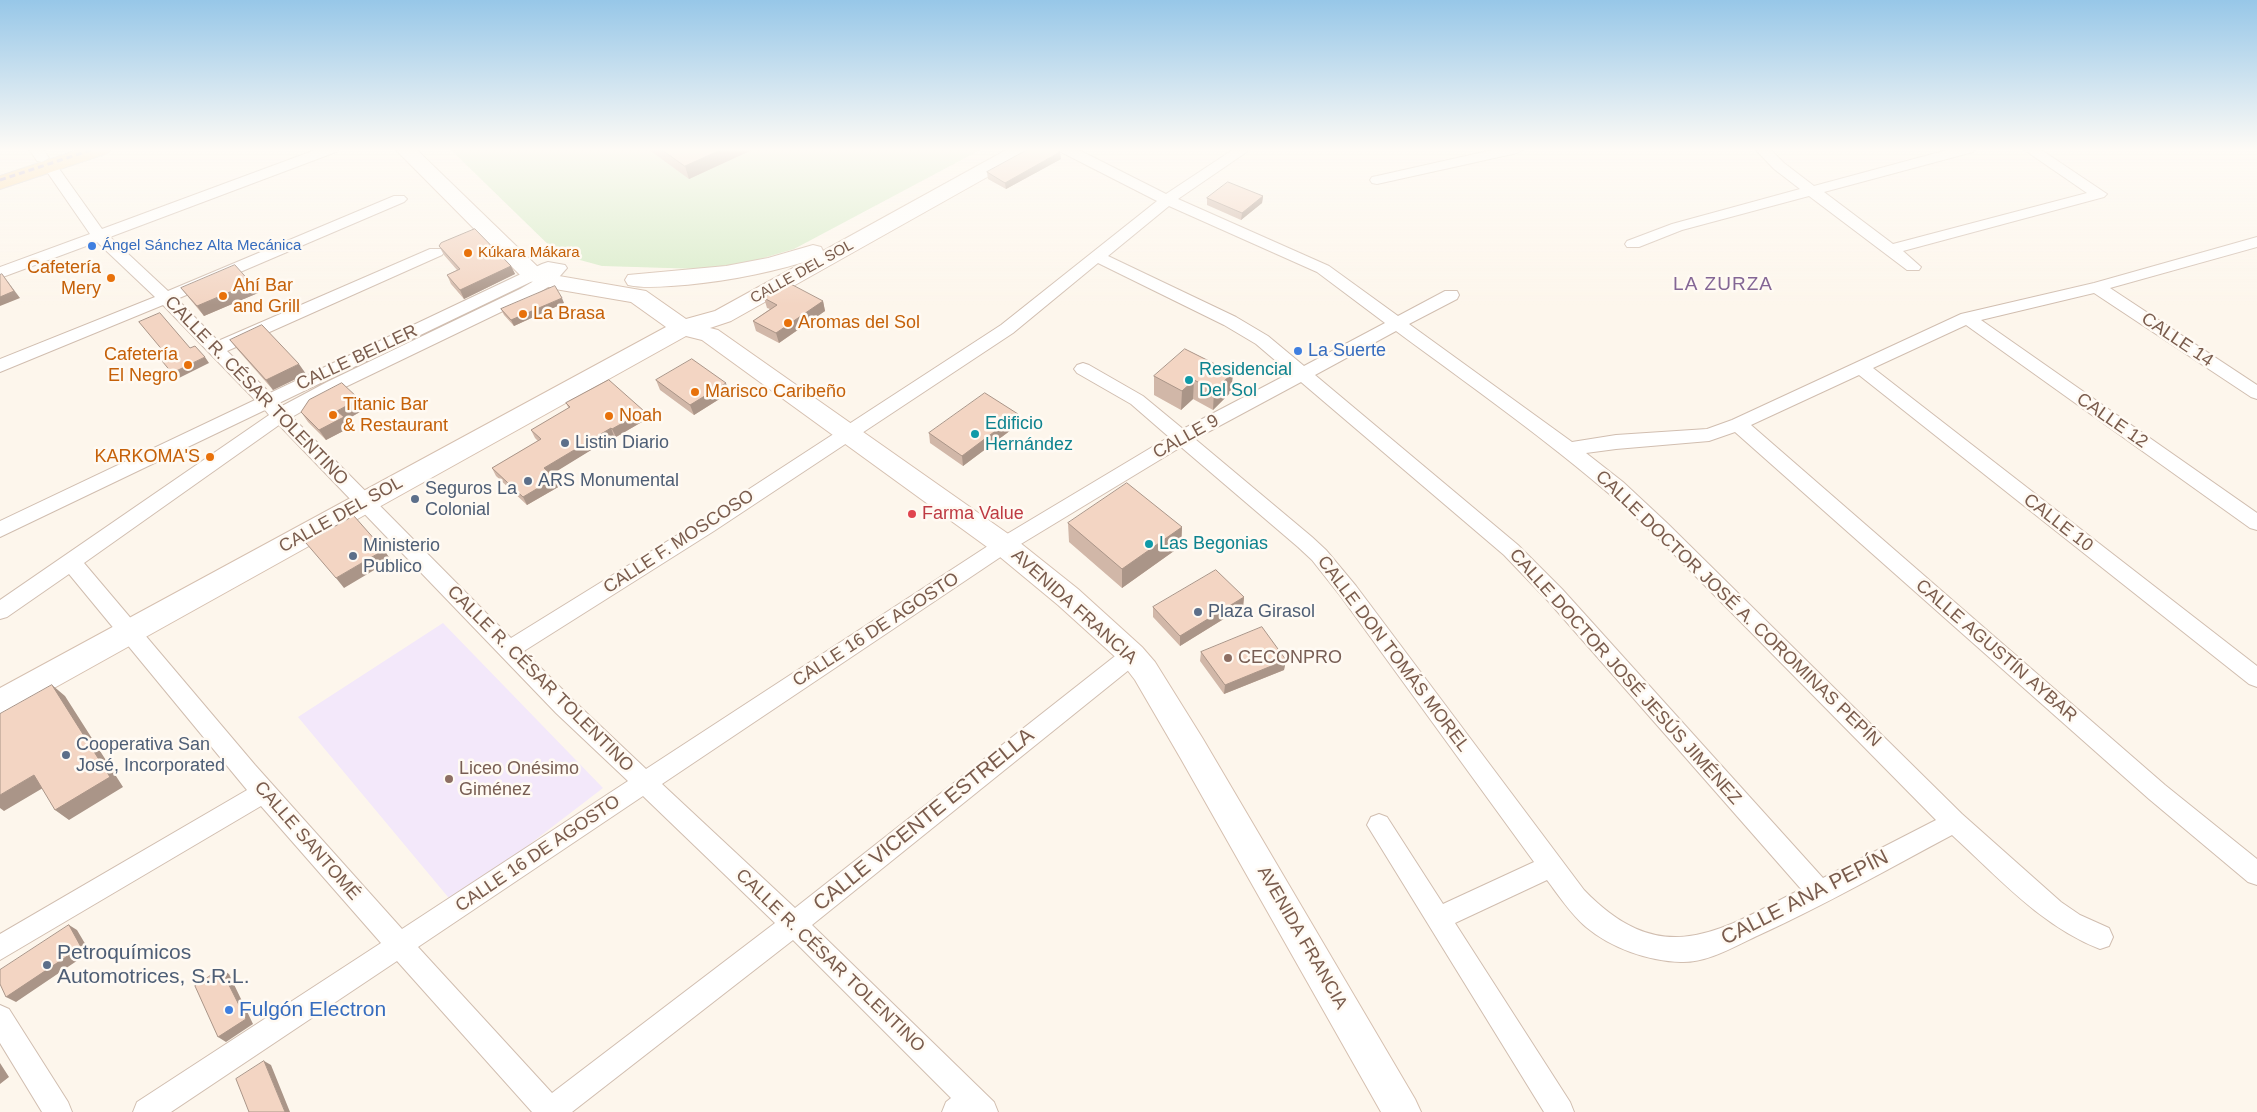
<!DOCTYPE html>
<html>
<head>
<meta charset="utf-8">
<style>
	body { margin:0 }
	canvas { display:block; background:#fdf6ec }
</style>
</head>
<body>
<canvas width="2257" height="1112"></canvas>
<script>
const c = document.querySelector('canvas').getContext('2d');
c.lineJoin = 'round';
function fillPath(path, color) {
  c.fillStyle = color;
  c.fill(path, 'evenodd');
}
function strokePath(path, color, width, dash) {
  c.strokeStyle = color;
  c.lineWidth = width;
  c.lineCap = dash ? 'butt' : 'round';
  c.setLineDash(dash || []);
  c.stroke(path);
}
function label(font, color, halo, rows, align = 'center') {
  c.font = font + ' Helvetica,sans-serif';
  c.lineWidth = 5;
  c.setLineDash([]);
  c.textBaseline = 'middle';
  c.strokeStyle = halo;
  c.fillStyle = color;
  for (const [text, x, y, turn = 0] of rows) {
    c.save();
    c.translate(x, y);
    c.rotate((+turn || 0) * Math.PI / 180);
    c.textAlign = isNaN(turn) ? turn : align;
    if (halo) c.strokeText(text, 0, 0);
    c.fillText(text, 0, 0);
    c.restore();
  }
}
const education = new Path2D(`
	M 443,623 L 603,788 L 453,903 L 298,717 Z`);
const green = new Path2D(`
	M 450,149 L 982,149 L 794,249 L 746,263 L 700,269 L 602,266 L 558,254 Z`);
const street = new Path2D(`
	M 29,149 L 43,149 L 49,158 L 42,162 L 37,161 Z
	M 318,149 L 338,149 L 336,152 L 110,237 L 168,291 L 394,196 L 404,196 L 407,199 L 404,202 L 177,299 L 218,341 L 430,249 L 442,249 L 444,252 L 442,255 L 227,351 L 270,393 L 542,264 L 548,262 L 565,265 L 567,268 L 553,284 L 532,297 L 339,390 L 292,417 L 511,638 L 700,521 L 1001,325 L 1157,201 L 1061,152 L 1059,149 L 1077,149 L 1166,194 L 1234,149 L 1251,149 L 1178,199 L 1329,266 L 1398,316 L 1445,291 L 1457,291 L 1459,295 L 1457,299 L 1409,324 L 1572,442 L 1616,435 L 1707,429 L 1732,420 L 1961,314 L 2094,283 L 2257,237 L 2257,247 L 2110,288 L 2257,385 L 2257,399 L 2251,397 L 2094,293 L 1981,320 L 2257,513 L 2257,530 L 2250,528 L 1966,325 L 1873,368 L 2257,666 L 2257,687 L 2249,684 L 1859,375 L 1751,425 L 2165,785 L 2257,859 L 2257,885 L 2248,882 L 2149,799 L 1735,432 L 1709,441 L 1616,449 L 1586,453 L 1623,482 L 1667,523 L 1962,814 L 2061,902 L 2080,915 L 2109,928 L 2113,937 L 2109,946 L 2100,949 C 2041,926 1998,877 1952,835 C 1888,869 1825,905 1759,935 C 1735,946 1708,963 1681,962 C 1648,961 1611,948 1586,927 C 1571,914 1559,896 1547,880 L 1455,923 L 1570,1102 L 1574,1112 L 1544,1112 L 1367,825 L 1371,817 L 1379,814 L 1387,817 L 1443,904 L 1534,862 L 1342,598 L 1312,560 L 1298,547 L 1181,447 L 1011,550 L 662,784 L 795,908 L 1124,649 L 1132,646 L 1140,649 L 1143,655 L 1140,661 L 812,925 L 994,1102 L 998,1112 L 942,1112 L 946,1102 L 951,1098 L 793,940 L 572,1112 L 532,1112 L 397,961 L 171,1112 L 133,1112 L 137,1102 L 381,943 L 261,806 L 0,960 L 0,934 L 247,790 L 69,574 L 7,617 L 0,619 L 0,600 L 269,415 L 265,410 L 0,537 L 0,521 L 255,400 L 163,305 L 0,372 L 0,359 L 155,297 L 97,242 L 0,278 L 0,267 L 90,234 L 43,166 L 45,163 L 55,163 L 102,229 ZM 1169,206 L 1317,272 L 1385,323 L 1304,366 L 1268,336 L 1236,317 L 1108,256 ZM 1098,263 L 1224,325 L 1256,344 L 1290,373 L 1183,429 L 1143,396 L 1089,365 L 1083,363 L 1077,365 L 1074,369 L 1077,373 L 1131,404 L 1169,437 L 997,540 L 646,769 L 572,699 L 524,651 L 714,531 L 1013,333 ZM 541,277 L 520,289 L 327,382 L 282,406 L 279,403 ZM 1396,331 C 1484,396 1573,458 1653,533 L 1936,820 L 1823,878 L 1562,589 L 1518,545 L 1315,375 ZM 1301,382 L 1504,555 L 1548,601 L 1801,889 C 1717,933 1661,970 1584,890 L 1356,586 L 1326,550 L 1312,537 L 1195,439 ZM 279,425 L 556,713 L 628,781 L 402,929 L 255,765 L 84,563 ZM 643,796 L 775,923 L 552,1093 L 418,947 Z
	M 1497,149 L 1524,149 L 1517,153 L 1377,184 L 1372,183 L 1370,180 L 1372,177 L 1377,176 Z
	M 1755,149 L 1770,149 L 1784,163 L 1814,186 L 1951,149 L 1975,149 L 1973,152 L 1824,192 L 1893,244 L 2087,193 L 2023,149 L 2040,149 L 2107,194 L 2104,197 L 1903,251 L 1921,267 L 1919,270 L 1907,270 L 1809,196 L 1682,230 L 1639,247 L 1627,247 L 1625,244 L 1627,241 L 1672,224 L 1800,189 L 1774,169 Z
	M 0,1005 L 9,1009 L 68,1102 L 72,1112 L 42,1112 L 0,1043 Z`);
const secondary = new Path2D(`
	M 395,149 L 416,149 L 540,269 L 559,276 L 646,291 L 686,319 L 715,311 L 804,262 C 761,275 716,283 671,286 C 657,287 642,288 628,285 L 625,280 L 628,275 L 726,266 L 768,258 L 813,245 L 821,247 L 823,251 L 1008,149 L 1033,149 L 1030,153 L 731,321 L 710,328 L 718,330 L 1014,538 L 1078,589 L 1142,647 L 1155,662 L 1203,739 L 1415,1099 L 1421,1112 L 1381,1112 L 1181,759 L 1135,680 L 1122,663 L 1058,605 L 994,552 L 702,340 L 686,336 L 11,712 L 0,716 L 0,688 L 666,327 L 631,302 L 555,289 L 524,279 Z`);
const primary = new Path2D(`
	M 81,149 L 111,149 L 108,153 L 0,189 L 0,176 Z`);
const rail = new Path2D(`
	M 0,180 L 94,149`);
const wall = new Path2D(`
	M 648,149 L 754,149 L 689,179 Z
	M 1061,159 L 1006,189 L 988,179 L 987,172 Z
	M 1263,196 L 1262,203 L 1241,220 L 1207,205 L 1207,198 Z
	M 439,246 L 511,266 L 515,274 L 464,299 L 451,284 L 447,275 L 457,270 L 444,255 Z
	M 251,283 L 258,293 L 204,316 L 189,298 L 181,288 Z
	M 764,298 L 823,301 L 825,311 L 779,343 L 756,331 L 753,321 L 770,309 L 767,308 Z
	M 564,303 L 514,326 L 504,315 L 501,309 Z
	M 230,340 L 306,374 L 273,390 L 237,349 Z
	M 1233,373 L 1231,392 L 1213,410 L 1193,399 L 1181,410 L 1154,395 L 1154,376 Z
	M 656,380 L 729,393 L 694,415 L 660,390 Z
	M 566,403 L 644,411 L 647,419 L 616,437 L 614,436 L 551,474 L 560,486 L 527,505 L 496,476 L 492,468 L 538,441 L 535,438 L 531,430 L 569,409 Z
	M 365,409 L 346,420 L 351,427 L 326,440 L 308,422 L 301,412 Z
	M 1018,414 L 1019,424 L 963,466 L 930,443 L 929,433 Z
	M 1068,523 L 1182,527 L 1181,546 L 1122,588 L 1069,542 Z
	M 1244,597 L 1243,607 L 1180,646 L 1153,617 L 1153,607 Z
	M 1201,652 L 1286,660 L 1284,670 L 1224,694 L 1200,661 Z`);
const shadedWall = new Path2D(`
	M 723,149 L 754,149 L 689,179 L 685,166 Z
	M 1060,152 L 1061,159 L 1006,189 L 1005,183 Z
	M 1263,196 L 1262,203 L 1241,220 L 1242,213 Z
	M 511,266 L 515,274 L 464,299 L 460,290 Z
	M 2,274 L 20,298 L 0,306 L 0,297 Z
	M 251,283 L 258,293 L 204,316 L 197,306 Z
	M 562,298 L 564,303 L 514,326 L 511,320 Z
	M 823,301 L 825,311 L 779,343 L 776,333 Z
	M 205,357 L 209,363 L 177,379 L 172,373 Z
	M 299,364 L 306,374 L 273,390 L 266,380 Z
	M 1233,373 L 1231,392 L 1213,410 L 1214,390 Z
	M 1194,380 L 1193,399 L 1181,410 L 1182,391 Z
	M 726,383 L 729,393 L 694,415 L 690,405 Z
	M 359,399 L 365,409 L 346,420 L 351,427 L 326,440 L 319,430 L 337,411 Z
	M 644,411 L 647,419 L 616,437 L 612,429 Z
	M 1018,414 L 1019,424 L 963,466 L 962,456 Z
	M 611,428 L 614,436 L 549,476 L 544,468 Z
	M 555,478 L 560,486 L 527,505 L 523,497 Z
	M 1182,527 L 1181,546 L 1122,588 L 1122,569 Z
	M 384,550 L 391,560 L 344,588 L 336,578 Z
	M 1244,597 L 1243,607 L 1180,646 L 1180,636 Z
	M 1286,660 L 1284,670 L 1224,694 L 1225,685 Z
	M 52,685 L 65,696 L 123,787 L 69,820 L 55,810 Z
	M 34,775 L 48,785 L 4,811 L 0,808 L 0,795 Z
	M 69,925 L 77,930 L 90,952 L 16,1002 L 6,997 Z
	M 221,969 L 229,974 L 253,1024 L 226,1042 L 218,1037 Z
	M 264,1061 L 271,1065 L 290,1112 L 285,1112 Z
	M 0,1063 L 9,1077 L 0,1084 Z`);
const building = new Path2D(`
	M 661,149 L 723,149 L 685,166 Z
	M 1029,149 L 1055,149 L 1060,152 L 1005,183 L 987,172 Z
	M 1228,182 L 1263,196 L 1242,213 L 1207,198 Z
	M 475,229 L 511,266 L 460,290 L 447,275 L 460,269 L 439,246 L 441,243 Z
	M 235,265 L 251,283 L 197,306 L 181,288 Z
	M 2,274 L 14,291 L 0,297 L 0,275 Z
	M 787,282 L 823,301 L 776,333 L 753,321 L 777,305 L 764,298 Z
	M 555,286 L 562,298 L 511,320 L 501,309 Z
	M 160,313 L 190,348 L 195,346 L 205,357 L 172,373 L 162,361 L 169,358 L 139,322 Z
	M 262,325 L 299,364 L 266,380 L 230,340 Z
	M 1185,349 L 1233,373 L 1214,390 L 1194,380 L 1182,391 L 1154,376 Z
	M 692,359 L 726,383 L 690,405 L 656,380 Z
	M 609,380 L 644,411 L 612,429 L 611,428 L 544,468 L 555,478 L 523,497 L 492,468 L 541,439 L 531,430 L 570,407 L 566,403 Z
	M 342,383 L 359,399 L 337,411 L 344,417 L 319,430 L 301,412 L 309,400 Z
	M 985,393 L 1018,414 L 962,456 L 929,433 Z
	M 1127,483 L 1182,527 L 1122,569 L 1068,523 Z
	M 354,516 L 384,550 L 336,578 L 306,543 Z
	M 1216,570 L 1244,597 L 1180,636 L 1153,607 Z
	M 1262,627 L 1286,660 L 1225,685 L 1201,652 Z
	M 52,685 L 110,777 L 55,810 L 34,775 L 0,795 L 0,714 Z
	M 69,925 L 81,947 L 6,997 L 0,984 L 0,970 Z
	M 221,969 L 246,1019 L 218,1037 L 195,986 Z
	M 264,1061 L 285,1112 L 249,1112 L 236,1079 Z`);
const markers = [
	[92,246,5,"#3f7fe0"],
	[468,253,5,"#e8710a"],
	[111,278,5,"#e8710a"],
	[223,296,5,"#e8710a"],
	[523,314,5,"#e8710a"],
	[788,323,5,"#e8710a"],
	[1298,351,5,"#3f7fe0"],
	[188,365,5,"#e8710a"],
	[1189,380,5,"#0f9aa8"],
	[695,392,5,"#e8710a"],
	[333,415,5,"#e8710a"],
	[609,416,5,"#e8710a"],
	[975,434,5,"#0f9aa8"],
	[565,443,5,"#5c6f8a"],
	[210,457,5,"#e8710a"],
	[528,481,5,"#5c6f8a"],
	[415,499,5,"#5c6f8a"],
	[912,514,5,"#e0444e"],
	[1149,544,5,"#0f9aa8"],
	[353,556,5,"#5c6f8a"],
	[1198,612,5,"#5c6f8a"],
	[1228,658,5,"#8d6e63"],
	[66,755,5,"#5c6f8a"],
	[449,779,5,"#8d6e63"],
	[47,965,5,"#5c6f8a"],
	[229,1010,5,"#3f7fe0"]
];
const farShopnames = [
	["Ángel Sánchez Alta Mecánica",102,246]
];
const farFoodnames = [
	["Kúkara Mákara",478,253]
];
const farStreetnames = [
	["CALLE DEL SOL",802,272,-29]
];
const foodNames = [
	["Cafetería",101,268,"right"],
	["Mery",101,289,"right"],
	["Ahí Bar",233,286],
	["and Grill",233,307],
	["La Brasa",533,314],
	["Aromas del Sol",798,323],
	["Cafetería",178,355,"right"],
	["El Negro",178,376,"right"],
	["Marisco Caribeño",705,392],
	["Titanic Bar",343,405],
	["& Restaurant",343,426],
	["Noah",619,416],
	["KARKOMA'S",200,457,"right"]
];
const streetNames = [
	["CALLE 14",2177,340,34],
	["CALLE BELLER",357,358,-25],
	["CALLE R. CÉSAR TOLENTINO",256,391,46],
	["CALLE 12",2112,421,35],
	["CALLE 9",1186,437,-29],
	["CALLE DEL SOL",341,515,-29],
	["CALLE 10",2058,523,38],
	["CALLE F. MOSCOSO",679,542,-33],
	["AVENIDA FRANCIA",1074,607,42],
	["CALLE DOCTOR JOSÉ A. COROMINAS PEPÍN",1738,609,44],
	["CALLE 16 DE AGOSTO",876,630,-33],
	["CALLE AGUSTÍN AYBAR",1996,651,41],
	["CALLE DON TOMÁS MOREL",1393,654,53],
	["CALLE DOCTOR JOSÉ JESÚS JIMÉNEZ",1625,677,48],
	["CALLE R. CÉSAR TOLENTINO",540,679,45],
	["CALLE SANTOMÉ",307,841,49],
	["CALLE 16 DE AGOSTO",538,854,-34],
	["AVENIDA FRANCIA",1302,938,60],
	["CALLE R. CÉSAR TOLENTINO",830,961,44]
];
const shopNames = [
	["La Suerte",1308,351]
];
const cultureNames = [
	["Residencial",1199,370],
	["Del Sol",1199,391],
	["Edificio",985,424],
	["Hernández",985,445],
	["Las Begonias",1159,544]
];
const serviceNames = [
	["Listin Diario",575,443],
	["ARS Monumental",538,481],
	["Seguros La",425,489],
	["Colonial",425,510],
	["Ministerio",363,546],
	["Publico",363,567],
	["Plaza Girasol",1208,612],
	["Cooperativa San",76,745],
	["José, Incorporated",76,766]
];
const healthNames = [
	["Farma Value",922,514]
];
const educationNames = [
	["CECONPRO",1238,658],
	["Liceo Onésimo",459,769],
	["Giménez",459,790]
];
const neighbourhoodNames = [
	["LA ZURZA",1723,285]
];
const nearStreetnames = [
	["CALLE VICENTE ESTRELLA",924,820,-39],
	["CALLE ANA PEPÍN",1805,898,-27]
];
const nearServicenames = [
	["Petroquímicos",57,953],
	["Automotrices, S.R.L.",57,977]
];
const nearShopnames = [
	["Fulgón Electron",239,1010]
];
fillPath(education, '#f3e8fa');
fillPath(green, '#d8ecc9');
strokePath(street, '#d1beb0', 2);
strokePath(secondary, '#d6c0b0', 2);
strokePath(primary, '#dad1cd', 2);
fillPath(street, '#fff');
fillPath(secondary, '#fff');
fillPath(primary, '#fbd9a5');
strokePath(rail, '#b9a8c9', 3, [6, 4]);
fillPath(wall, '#d1b7a8');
fillPath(shadedWall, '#aa9588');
fillPath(building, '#f3d5c3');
strokePath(building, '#aa9588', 1);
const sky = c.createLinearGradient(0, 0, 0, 305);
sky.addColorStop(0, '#97c7e8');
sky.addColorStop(0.49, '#fefbf6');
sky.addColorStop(1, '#fefbf600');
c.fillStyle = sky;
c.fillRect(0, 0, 2257, 305);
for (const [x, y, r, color] of markers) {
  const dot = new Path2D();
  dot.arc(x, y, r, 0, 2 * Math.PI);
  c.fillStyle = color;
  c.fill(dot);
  strokePath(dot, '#fffaf3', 2);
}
label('15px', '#366cbe', '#fffaf3', farShopnames, 'left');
label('15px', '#c56008', '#fffaf3', farFoodnames, 'left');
label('15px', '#7a5c4d', '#fffaf3', farStreetnames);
label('18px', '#c56008', '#fffaf3', foodNames, 'left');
label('18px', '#7a5c4d', '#fffaf3', streetNames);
label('18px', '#366cbe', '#fffaf3', shopNames, 'left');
label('18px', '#0d838f', '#fffaf3', cultureNames, 'left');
label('18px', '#4e5e75', '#fffaf3', serviceNames, 'left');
label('18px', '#be3a42', '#fffaf3', healthNames, 'left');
label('18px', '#785e54', '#fffaf3', educationNames, 'left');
c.letterSpacing = '1px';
label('19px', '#846695', '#fffaf3', neighbourhoodNames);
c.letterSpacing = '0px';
label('21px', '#7a5c4d', '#fffaf3', nearStreetnames);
label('21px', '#4e5e75', '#fffaf3', nearServicenames, 'left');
label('21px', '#366cbe', '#fffaf3', nearShopnames, 'left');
</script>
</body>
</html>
